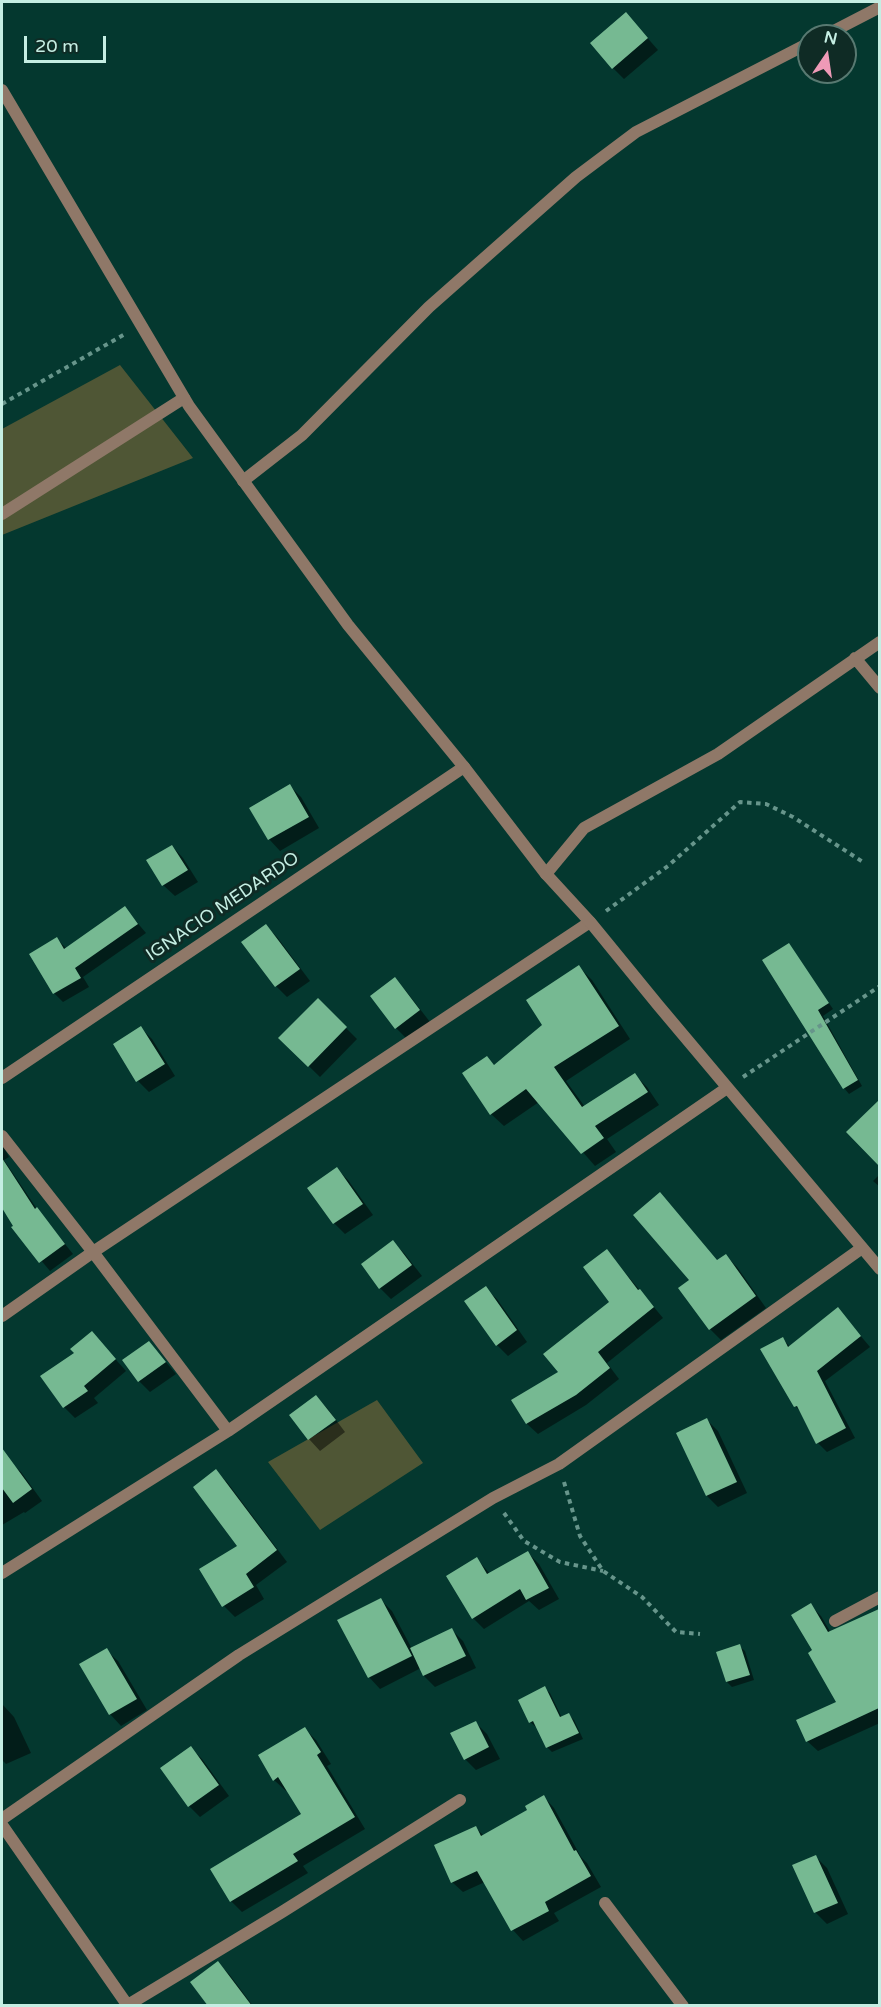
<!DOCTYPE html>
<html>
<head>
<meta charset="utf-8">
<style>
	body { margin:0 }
	#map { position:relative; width:881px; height:2007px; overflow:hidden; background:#04382f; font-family:"Varela Round",sans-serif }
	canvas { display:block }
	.frame { position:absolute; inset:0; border:3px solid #c5eee3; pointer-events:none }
	.north { position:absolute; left:797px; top:24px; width:60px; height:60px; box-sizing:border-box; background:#0f2b25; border:2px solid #587971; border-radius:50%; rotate:13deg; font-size:16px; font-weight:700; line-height:24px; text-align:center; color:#c5eee3 }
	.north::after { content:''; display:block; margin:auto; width:21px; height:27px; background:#ef9ab7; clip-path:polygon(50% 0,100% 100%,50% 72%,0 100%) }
	.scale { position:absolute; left:24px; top:36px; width:82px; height:27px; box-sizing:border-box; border:3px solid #c5eee3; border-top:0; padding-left:8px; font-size:18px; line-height:21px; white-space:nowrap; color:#c5eee3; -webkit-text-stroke:4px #0f2b25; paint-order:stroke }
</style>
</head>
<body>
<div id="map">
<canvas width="881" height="2007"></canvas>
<div class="frame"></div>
<div class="north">N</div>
<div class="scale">20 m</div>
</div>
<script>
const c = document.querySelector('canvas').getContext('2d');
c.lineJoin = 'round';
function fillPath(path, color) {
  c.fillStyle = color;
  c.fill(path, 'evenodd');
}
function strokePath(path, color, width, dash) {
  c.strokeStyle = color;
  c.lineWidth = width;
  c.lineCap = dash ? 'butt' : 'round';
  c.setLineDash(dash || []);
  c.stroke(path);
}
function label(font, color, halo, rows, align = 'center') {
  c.font = font + ' "Varela Round",sans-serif';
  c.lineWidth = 6;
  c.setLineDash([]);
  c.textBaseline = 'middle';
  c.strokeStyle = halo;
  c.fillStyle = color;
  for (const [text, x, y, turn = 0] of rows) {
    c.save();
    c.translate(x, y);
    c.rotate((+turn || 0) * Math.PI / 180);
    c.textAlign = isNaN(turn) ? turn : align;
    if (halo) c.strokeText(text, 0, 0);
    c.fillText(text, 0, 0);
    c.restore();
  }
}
const green = new Path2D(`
	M 120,365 L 193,458 L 2,535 L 2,429 Z
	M 377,1400 L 423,1463 L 320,1530 L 268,1462 Z`);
const shadow = new Path2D(`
	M 637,26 L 658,50 L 624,79 L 613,68 Z
	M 290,786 L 301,797 L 319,828 L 280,851 L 269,839 L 251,808 Z
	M 172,846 L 183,858 L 198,882 L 175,896 L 163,885 L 148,861 Z
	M 125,908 L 146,933 L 83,977 L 89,987 L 63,1002 L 54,993 L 57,939 L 67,949 Z
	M 266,926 L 277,937 L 310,981 L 287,997 L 276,986 Z
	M 789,945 L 833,1009 L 823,1016 L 862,1086 L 849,1094 L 844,1088 L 764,960 Z
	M 579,967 L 592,980 L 630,1039 L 566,1081 L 585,1107 L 635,1075 L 647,1087 L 659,1105 L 607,1139 L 616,1152 L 595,1166 L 539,1102 L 504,1126 L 491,1114 L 487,1058 L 495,1066 L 544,1025 Z
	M 395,979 L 406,991 L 430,1022 L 407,1039 L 396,1028 Z
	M 318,1000 L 357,1039 L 320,1077 L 280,1038 Z
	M 141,1028 L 152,1039 L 175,1076 L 149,1092 L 138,1081 L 115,1045 Z
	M 870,1111 L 880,1120 L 880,1163 L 848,1132 Z
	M 2,1144 L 9,1157 L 4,1160 L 37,1209 L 73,1254 L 50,1271 L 13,1227 L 15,1226 L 2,1206 Z
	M 337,1169 L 348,1180 L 373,1215 L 345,1234 L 334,1223 Z
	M 880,1174 L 880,1187 L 873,1181 Z
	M 393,1242 L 404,1253 L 422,1276 L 391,1299 L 380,1288 Z
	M 607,1251 L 663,1318 L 607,1363 L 619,1379 L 586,1405 L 538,1434 L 527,1424 L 513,1401 L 560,1372 L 612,1302 Z
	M 726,1256 L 737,1267 L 766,1308 L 721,1340 L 710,1329 L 718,1262 Z
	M 485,1288 L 497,1299 L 527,1342 L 508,1356 L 497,1345 Z
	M 838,1309 L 870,1347 L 825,1381 L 855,1438 L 827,1452 L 818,1443 L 803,1414 L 795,1406 L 783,1339 L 790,1347 Z
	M 92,1333 L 126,1371 L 94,1398 L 98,1403 L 75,1418 L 64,1407 L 76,1354 Z
	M 149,1342 L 176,1374 L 150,1392 L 139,1381 Z
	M 316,1397 L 327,1408 L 345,1432 L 320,1451 L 309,1439 L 292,1415 Z
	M 707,1420 L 718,1431 L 747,1493 L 718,1507 L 707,1496 L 678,1433 Z
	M 9,1461 L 21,1472 L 42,1501 L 25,1513 L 24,1512 L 2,1525 L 2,1467 Z
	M 216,1471 L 227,1482 L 287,1562 L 256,1585 L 264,1599 L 235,1617 L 224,1606 L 201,1570 L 239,1546 Z
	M 528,1553 L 539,1564 L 559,1599 L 539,1610 L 529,1601 L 484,1629 L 473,1618 L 477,1559 L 490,1574 Z
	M 381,1600 L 392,1611 L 412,1649 L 452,1630 L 463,1641 L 476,1668 L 435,1687 L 424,1676 L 421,1668 L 380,1689 L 369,1677 Z
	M 810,1605 L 821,1616 L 831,1633 L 880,1610 L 880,1723 L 818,1751 L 807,1741 L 838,1703 L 815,1651 Z
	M 739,1646 L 745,1651 L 754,1680 L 732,1687 L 727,1682 Z
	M 106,1650 L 118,1661 L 147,1710 L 121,1726 L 110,1714 L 81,1665 Z
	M 544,1688 L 550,1693 L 562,1718 L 569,1715 L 574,1720 L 583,1739 L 552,1752 L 547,1747 L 537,1726 L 536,1727 L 530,1722 Z
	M 3,1705 L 14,1717 L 31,1753 L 6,1764 L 2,1760 Z
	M 475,1722 L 487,1734 L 500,1759 L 476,1770 L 465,1759 Z
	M 305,1729 L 316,1740 L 331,1764 L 327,1766 L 365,1829 L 303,1866 L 308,1873 L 242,1912 L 231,1901 L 303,1815 L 288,1789 L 286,1791 L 274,1780 Z
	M 191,1748 L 202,1759 L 229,1796 L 200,1817 L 189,1806 Z
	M 544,1797 L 554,1808 L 581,1857 L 587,1863 L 601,1887 L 554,1913 L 559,1921 L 523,1941 L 513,1930 L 485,1882 L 463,1892 L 452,1882 L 476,1828 L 484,1836 L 529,1811 Z
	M 816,1857 L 827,1868 L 848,1914 L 827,1924 L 816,1913 L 794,1866 Z
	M 218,1963 L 229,1974 L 253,2006 L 210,2006 Z`);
const building = new Path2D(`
	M 626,12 L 648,38 L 612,69 L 590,43 Z
	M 290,784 L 309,817 L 268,840 L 249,808 Z
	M 172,845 L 188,870 L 162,886 L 146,860 Z
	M 125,906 L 138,924 L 75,968 L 81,978 L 53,994 L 29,954 L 57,937 L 64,949 Z
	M 266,924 L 300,969 L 275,987 L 241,942 Z
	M 789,943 L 829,1003 L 818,1010 L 858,1080 L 843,1089 L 762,960 Z
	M 579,965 L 619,1026 L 554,1067 L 582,1107 L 635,1073 L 648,1092 L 595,1126 L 604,1138 L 581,1154 L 526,1089 L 490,1115 L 462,1073 L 487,1056 L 494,1065 L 542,1025 L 526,1000 Z
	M 395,977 L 420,1010 L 395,1029 L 370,996 Z
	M 318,998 L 347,1027 L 308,1067 L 278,1038 Z
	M 141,1026 L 165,1064 L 136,1082 L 113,1044 Z
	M 879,1100 L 879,1166 L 846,1132 Z
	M 2,1158 L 35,1209 L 37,1207 L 65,1244 L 39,1263 L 11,1227 L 13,1226 L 2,1208 Z
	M 337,1167 L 363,1204 L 333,1224 L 307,1188 Z
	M 660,1192 L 717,1260 L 726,1254 L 756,1296 L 709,1330 L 678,1288 L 689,1280 L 633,1215 Z
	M 393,1240 L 412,1265 L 379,1289 L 361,1264 Z
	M 607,1249 L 638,1290 L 640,1289 L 654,1307 L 598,1352 L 610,1368 L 576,1395 L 526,1424 L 511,1400 L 558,1372 L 543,1354 L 609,1302 L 583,1267 Z
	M 486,1286 L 517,1330 L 496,1346 L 464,1301 Z
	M 838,1307 L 861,1336 L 817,1371 L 846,1428 L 816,1444 L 797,1406 L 794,1407 L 760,1349 L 783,1337 L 788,1347 Z
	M 92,1331 L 116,1359 L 84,1386 L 88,1391 L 63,1408 L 40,1376 L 74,1353 L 70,1349 Z
	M 149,1341 L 166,1362 L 138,1382 L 122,1360 Z
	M 316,1395 L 336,1420 L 308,1440 L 289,1415 Z
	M 707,1418 L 737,1482 L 706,1496 L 676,1433 Z
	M 2,1448 L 32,1489 L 13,1503 L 2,1488 Z
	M 216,1469 L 277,1550 L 246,1574 L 254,1587 L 222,1607 L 199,1569 L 237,1546 L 193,1487 Z
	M 528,1551 L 549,1588 L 526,1600 L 520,1589 L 472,1619 L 446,1576 L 477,1557 L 487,1574 Z
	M 381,1598 L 412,1656 L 368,1678 L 337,1620 Z
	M 811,1603 L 828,1632 L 879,1609 L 879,1708 L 806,1742 L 796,1720 L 836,1702 L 808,1653 L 812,1650 L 791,1615 Z
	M 452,1628 L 466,1656 L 423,1676 L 410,1648 Z
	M 740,1644 L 750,1675 L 726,1682 L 716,1652 Z
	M 107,1648 L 137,1699 L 109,1715 L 79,1664 Z
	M 545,1686 L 560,1717 L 569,1713 L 579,1733 L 546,1748 L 533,1721 L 529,1723 L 518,1700 Z
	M 476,1721 L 489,1747 L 464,1760 L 450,1733 Z
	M 305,1727 L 321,1752 L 317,1755 L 355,1817 L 293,1854 L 298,1861 L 230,1902 L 210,1869 L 301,1814 L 278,1777 L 273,1781 L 258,1755 Z
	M 191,1746 L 219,1785 L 188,1807 L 160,1768 Z
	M 544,1795 L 574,1851 L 576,1850 L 591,1876 L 545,1902 L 549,1911 L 511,1931 L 477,1871 L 451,1883 L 434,1845 L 476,1826 L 481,1836 L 527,1810 L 525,1806 Z
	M 816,1855 L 838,1903 L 814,1913 L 792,1865 Z
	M 218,1961 L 252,2006 L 208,2006 L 190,1982 Z`);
const path = new Path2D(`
	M 2,404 L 125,334
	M 606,911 L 668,866 L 740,802 L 766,804 L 793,817 L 863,862
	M 743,1077 L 880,986
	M 564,1482 L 580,1536 L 603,1571 L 642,1597 L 676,1632 L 700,1634
	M 504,1513 L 524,1541 L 560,1562 L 603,1571`);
const service = new Path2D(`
	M 824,36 L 880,7
	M 243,481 L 302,435 L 429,307 L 576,177 L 636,132 L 809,43
	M 2,514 L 184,398`);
const minor = new Path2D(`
	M 855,658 L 880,688
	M 546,874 L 584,828 L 718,754 L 880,642
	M 2,1078 L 464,767
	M 2,1136 L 93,1252 L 228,1431
	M 2,1316 L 93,1252 L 590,922
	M 2,1573 L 228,1431 L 727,1088
	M 835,1621 L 880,1597
	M 2,1819 L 239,1655 L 493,1498 L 559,1464 L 862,1248
	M 2,1825 L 128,2006
	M 605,1903 L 683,2006
	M 128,2005 L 282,1912 L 460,1800`);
const tertiary = new Path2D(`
	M 2,90 L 189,406 L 348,625 L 464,767 L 546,874 L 591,923 L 658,1005 L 880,1269`);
const streetNames = [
	["IGNACIO MEDARDO",223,907,-34]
];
fillPath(green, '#4f5635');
fillPath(shadow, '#0007');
fillPath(building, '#76b992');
strokePath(path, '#67958b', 4, [4.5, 4.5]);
strokePath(service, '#8f7868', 12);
strokePath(minor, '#8f7868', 12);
strokePath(tertiary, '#8f7868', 12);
label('18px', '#c5eee3', '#0f2b25', streetNames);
</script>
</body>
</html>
